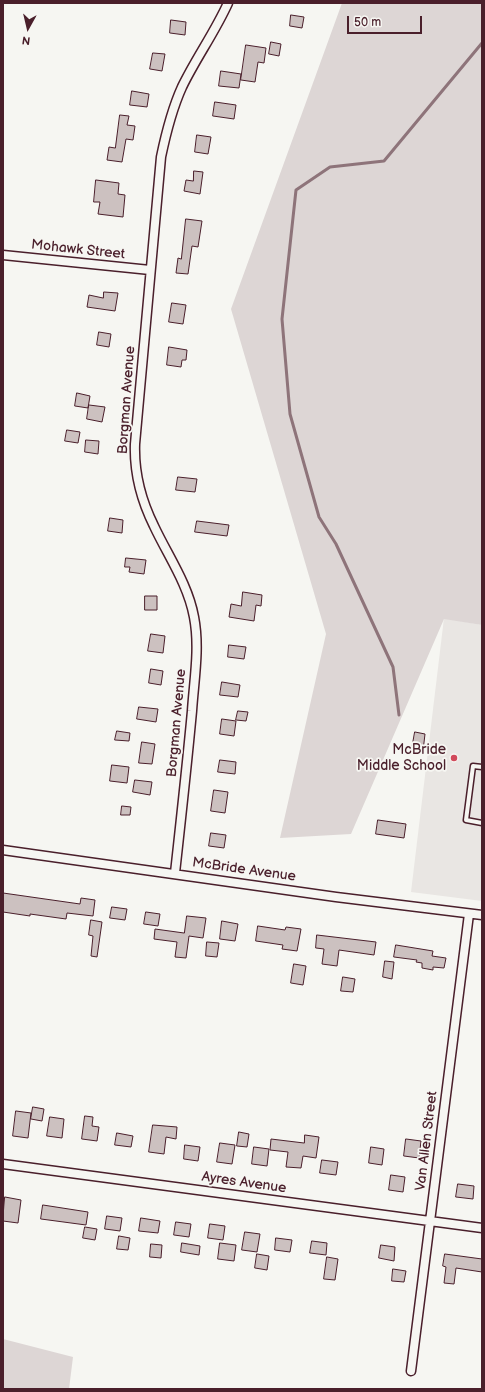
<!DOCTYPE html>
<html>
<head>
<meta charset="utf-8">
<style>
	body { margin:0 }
	#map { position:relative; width:485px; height:1392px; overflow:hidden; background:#f6f6f2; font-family:"Balsamiq Sans",sans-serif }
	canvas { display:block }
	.frame { position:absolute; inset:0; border:4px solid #4a1f2b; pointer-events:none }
	.north { position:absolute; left:8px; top:8px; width:40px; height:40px; -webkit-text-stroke:3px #f6f6f2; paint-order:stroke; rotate:188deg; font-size:11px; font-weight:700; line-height:16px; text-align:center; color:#4a1f2b }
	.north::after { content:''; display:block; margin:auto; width:14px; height:18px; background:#4a1f2b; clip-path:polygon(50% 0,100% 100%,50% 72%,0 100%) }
	.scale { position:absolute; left:347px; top:16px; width:75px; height:18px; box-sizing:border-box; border:2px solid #4a1f2b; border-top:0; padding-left:5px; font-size:12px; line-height:14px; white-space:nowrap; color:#4a1f2b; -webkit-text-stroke:3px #f6f6f2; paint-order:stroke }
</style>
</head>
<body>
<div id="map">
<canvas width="485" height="1392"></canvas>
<div class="frame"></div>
<div class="north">N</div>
<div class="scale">50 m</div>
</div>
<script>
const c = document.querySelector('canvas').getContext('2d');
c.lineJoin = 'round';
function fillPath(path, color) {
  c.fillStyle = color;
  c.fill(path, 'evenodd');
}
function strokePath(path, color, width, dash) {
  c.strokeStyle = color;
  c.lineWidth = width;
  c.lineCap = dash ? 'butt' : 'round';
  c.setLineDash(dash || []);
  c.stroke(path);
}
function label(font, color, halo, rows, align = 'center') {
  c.font = font + ' "Balsamiq Sans",sans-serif';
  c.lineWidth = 3.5;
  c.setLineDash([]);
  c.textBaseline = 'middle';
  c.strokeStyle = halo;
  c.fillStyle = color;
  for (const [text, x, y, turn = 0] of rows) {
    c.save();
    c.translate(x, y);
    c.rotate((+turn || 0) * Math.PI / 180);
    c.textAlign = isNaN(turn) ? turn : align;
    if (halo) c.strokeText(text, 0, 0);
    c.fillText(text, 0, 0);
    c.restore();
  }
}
const built = new Path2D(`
	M 444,618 L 482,625 L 482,901 L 411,892 Z`);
const green = new Path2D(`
	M 342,3 L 482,3 L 482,625 L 444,619 L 351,834 L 280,838 L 326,634 L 231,309 Z
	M 3,1339 L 73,1357 L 69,1389 L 3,1389 Z`);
const stream = new Path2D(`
	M 399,715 L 393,667 L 336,544 L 319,517 L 290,414 L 282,319 L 296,190 L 330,167 L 384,161 L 482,43`);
const building = new Path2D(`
	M 291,15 L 304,17 L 302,28 L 290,26 Z
	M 171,20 L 186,22 L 185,35 L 170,33 Z
	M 271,42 L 281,44 L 279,56 L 269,54 Z
	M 246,45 L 266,48 L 264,63 L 258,62 L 255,82 L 241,80 Z
	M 153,53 L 165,54 L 162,71 L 150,69 Z
	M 221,71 L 241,74 L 239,88 L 219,86 Z
	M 132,91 L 149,94 L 147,107 L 130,105 Z
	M 215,102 L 236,105 L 234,119 L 213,116 Z
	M 120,115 L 129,116 L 127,125 L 135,126 L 133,140 L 126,139 L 122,162 L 107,160 L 109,147 L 115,148 Z
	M 197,135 L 211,137 L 208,154 L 195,152 Z
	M 194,171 L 203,172 L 200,194 L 184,191 L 186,180 L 193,181 Z
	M 96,180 L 119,183 L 118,194 L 125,195 L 123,217 L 98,214 L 100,202 L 94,202 Z
	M 186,219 L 202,221 L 198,247 L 192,246 L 188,274 L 176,273 L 178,258 L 181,259 Z
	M 104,292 L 118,293 L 115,311 L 87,307 L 89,295 L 103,298 Z
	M 172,303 L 186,305 L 183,324 L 169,322 Z
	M 99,332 L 111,334 L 109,347 L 97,345 Z
	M 169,347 L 187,350 L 186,360 L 182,360 L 181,367 L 167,365 Z
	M 77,393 L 90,396 L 88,408 L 75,406 Z
	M 89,405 L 105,407 L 102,422 L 87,419 Z
	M 67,430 L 80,432 L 78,443 L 65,441 Z
	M 86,440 L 99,441 L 98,454 L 85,452 Z
	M 178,477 L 197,479 L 195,492 L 176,490 Z
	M 110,518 L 123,520 L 122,533 L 108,531 Z
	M 197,521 L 229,525 L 227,536 L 195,532 Z
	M 126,558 L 146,560 L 144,574 L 129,572 L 130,567 L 125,567 Z
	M 243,592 L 262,595 L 261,606 L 256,605 L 254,621 L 229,617 L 231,604 L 241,606 Z
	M 145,596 L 157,596 L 157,610 L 145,610 Z
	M 151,634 L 165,636 L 163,653 L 148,651 Z
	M 229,645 L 246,647 L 244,659 L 228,657 Z
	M 151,669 L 163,671 L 161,685 L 149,683 Z
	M 222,682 L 240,685 L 238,697 L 220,695 Z
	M 139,707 L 158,709 L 156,722 L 137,719 Z
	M 238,711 L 248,712 L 246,721 L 236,720 Z
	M 222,719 L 236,721 L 234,736 L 220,734 Z
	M 117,731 L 130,733 L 129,741 L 115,740 Z
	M 415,732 L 425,734 L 423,751 L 412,749 Z
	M 142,742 L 155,744 L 152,764 L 139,763 Z
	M 220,760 L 236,762 L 235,774 L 218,772 Z
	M 112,765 L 129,767 L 127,783 L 110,781 Z
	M 135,780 L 152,782 L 150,795 L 133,792 Z
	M 214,790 L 228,792 L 225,813 L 211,811 Z
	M 122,806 L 131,807 L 130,815 L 121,815 Z
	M 378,820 L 406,824 L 404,838 L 376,834 Z
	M 211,833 L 226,835 L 224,848 L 209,846 Z
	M 3,893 L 80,904 L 81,898 L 95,900 L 93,916 L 67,913 L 66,919 L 30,914 L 30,916 L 3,912 Z
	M 112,907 L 127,909 L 125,920 L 110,918 Z
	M 146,912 L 160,914 L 158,926 L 144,924 Z
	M 187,916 L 206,918 L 203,938 L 189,936 L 186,958 L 175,957 L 177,942 L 154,939 L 155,929 L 184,933 Z
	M 91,920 L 102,922 L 97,957 L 91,956 L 93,936 L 89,935 Z
	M 222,921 L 238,924 L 235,941 L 220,939 Z
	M 258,926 L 285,930 L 286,927 L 301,929 L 297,951 L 282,949 L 283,945 L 256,941 Z
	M 317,935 L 376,942 L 374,955 L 339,950 L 337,966 L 322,964 L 324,949 L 316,948 Z
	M 207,942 L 219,943 L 217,957 L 206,956 Z
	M 396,945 L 433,951 L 432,956 L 446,958 L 444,968 L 433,967 L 433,970 L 422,968 L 422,963 L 416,962 L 417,960 L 394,957 Z
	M 385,961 L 394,962 L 392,979 L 383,977 Z
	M 294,964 L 306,966 L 303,985 L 291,983 Z
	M 343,977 L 355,979 L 353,992 L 341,991 Z
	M 33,1107 L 44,1109 L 42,1121 L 31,1119 Z
	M 16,1111 L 31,1113 L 28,1138 L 13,1136 Z
	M 85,1116 L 93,1117 L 92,1126 L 99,1127 L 97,1141 L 82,1139 Z
	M 50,1117 L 64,1119 L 62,1138 L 47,1136 Z
	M 153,1125 L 177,1127 L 176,1139 L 166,1137 L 164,1154 L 149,1152 Z
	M 239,1132 L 249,1134 L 247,1147 L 237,1146 Z
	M 117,1133 L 133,1136 L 131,1147 L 115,1145 Z
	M 305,1135 L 319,1137 L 316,1158 L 303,1156 L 301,1168 L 286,1167 L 288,1152 L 270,1150 L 271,1139 L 304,1143 Z
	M 406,1139 L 421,1141 L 419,1158 L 404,1156 Z
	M 220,1143 L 235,1145 L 232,1164 L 217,1162 Z
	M 185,1145 L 200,1147 L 198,1161 L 184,1159 Z
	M 254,1147 L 269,1149 L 267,1166 L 252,1164 Z
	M 371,1147 L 384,1149 L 382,1165 L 369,1163 Z
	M 322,1160 L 338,1162 L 336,1175 L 320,1173 Z
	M 391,1175 L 405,1177 L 403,1192 L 389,1190 Z
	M 458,1184 L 474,1186 L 473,1199 L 456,1197 Z
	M 5,1197 L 21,1200 L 18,1223 L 3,1221 Z
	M 43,1205 L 88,1212 L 86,1225 L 41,1219 Z
	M 107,1216 L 122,1218 L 120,1231 L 105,1229 Z
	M 141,1218 L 160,1221 L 158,1233 L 139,1231 Z
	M 176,1222 L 191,1224 L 189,1237 L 174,1235 Z
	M 210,1224 L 225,1226 L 223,1240 L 208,1238 Z
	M 85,1227 L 97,1229 L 95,1240 L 83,1238 Z
	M 245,1232 L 260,1234 L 257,1252 L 242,1250 Z
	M 119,1236 L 130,1238 L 128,1250 L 117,1249 Z
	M 276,1238 L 292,1240 L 290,1252 L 275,1250 Z
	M 312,1241 L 327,1243 L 326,1255 L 310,1253 Z
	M 182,1243 L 200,1246 L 199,1255 L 181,1252 Z
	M 220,1243 L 236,1245 L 234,1261 L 218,1259 Z
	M 151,1244 L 162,1245 L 161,1258 L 150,1257 Z
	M 381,1245 L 395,1247 L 394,1261 L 379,1258 Z
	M 257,1254 L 269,1256 L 267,1270 L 255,1268 Z
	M 445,1254 L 482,1259 L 482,1272 L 456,1268 L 454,1284 L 444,1283 L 446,1267 L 443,1266 Z
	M 327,1257 L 338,1259 L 335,1280 L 324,1279 Z
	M 393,1269 L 406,1271 L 404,1282 L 392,1281 Z`);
const lane = new Path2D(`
	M 482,767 L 473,766 L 466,820 L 482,823`);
const street = new Path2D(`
	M 3,255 L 150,270
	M 3,850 L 336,897 L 482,915
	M 175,873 C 181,819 187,765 192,711 C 194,680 200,648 194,617 C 188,584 168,556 154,526 C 141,500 134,473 135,444 L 161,157 C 166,133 172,109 182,87 C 196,58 215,32 228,3
	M 3,1164 L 482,1228
	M 411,1371 L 469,914`);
const markers = [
	[454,758,4,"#d1495b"]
];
const streetNames = [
	["Mohawk Street",78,250,6],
	["Borgman Avenue",127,400,-86],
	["Borgman Avenue",177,723,-85],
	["McBride Avenue",244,870,8],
	["Van Allen Street",427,1141,-83],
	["Ayres Avenue",244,1183,8]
];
const poiNames = [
	["McBride",446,750],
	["Middle School",446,766]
];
fillPath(built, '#e9e6e3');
fillPath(green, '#ddd6d5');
strokePath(stream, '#8e747a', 3);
fillPath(building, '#ccc1c0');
strokePath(building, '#4a1f2b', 1);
strokePath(lane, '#4a1f2b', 7);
strokePath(street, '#4a1f2b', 11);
strokePath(lane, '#f6f6f2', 4);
strokePath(street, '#f6f6f2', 8);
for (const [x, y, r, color] of markers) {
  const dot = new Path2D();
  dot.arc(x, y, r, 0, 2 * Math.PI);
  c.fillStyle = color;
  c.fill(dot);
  strokePath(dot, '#f6f6f2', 1.5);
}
label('14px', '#4a1f2b', '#f6f6f2', streetNames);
label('14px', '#4a1f2b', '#f6f6f2', poiNames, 'right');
</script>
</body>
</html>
